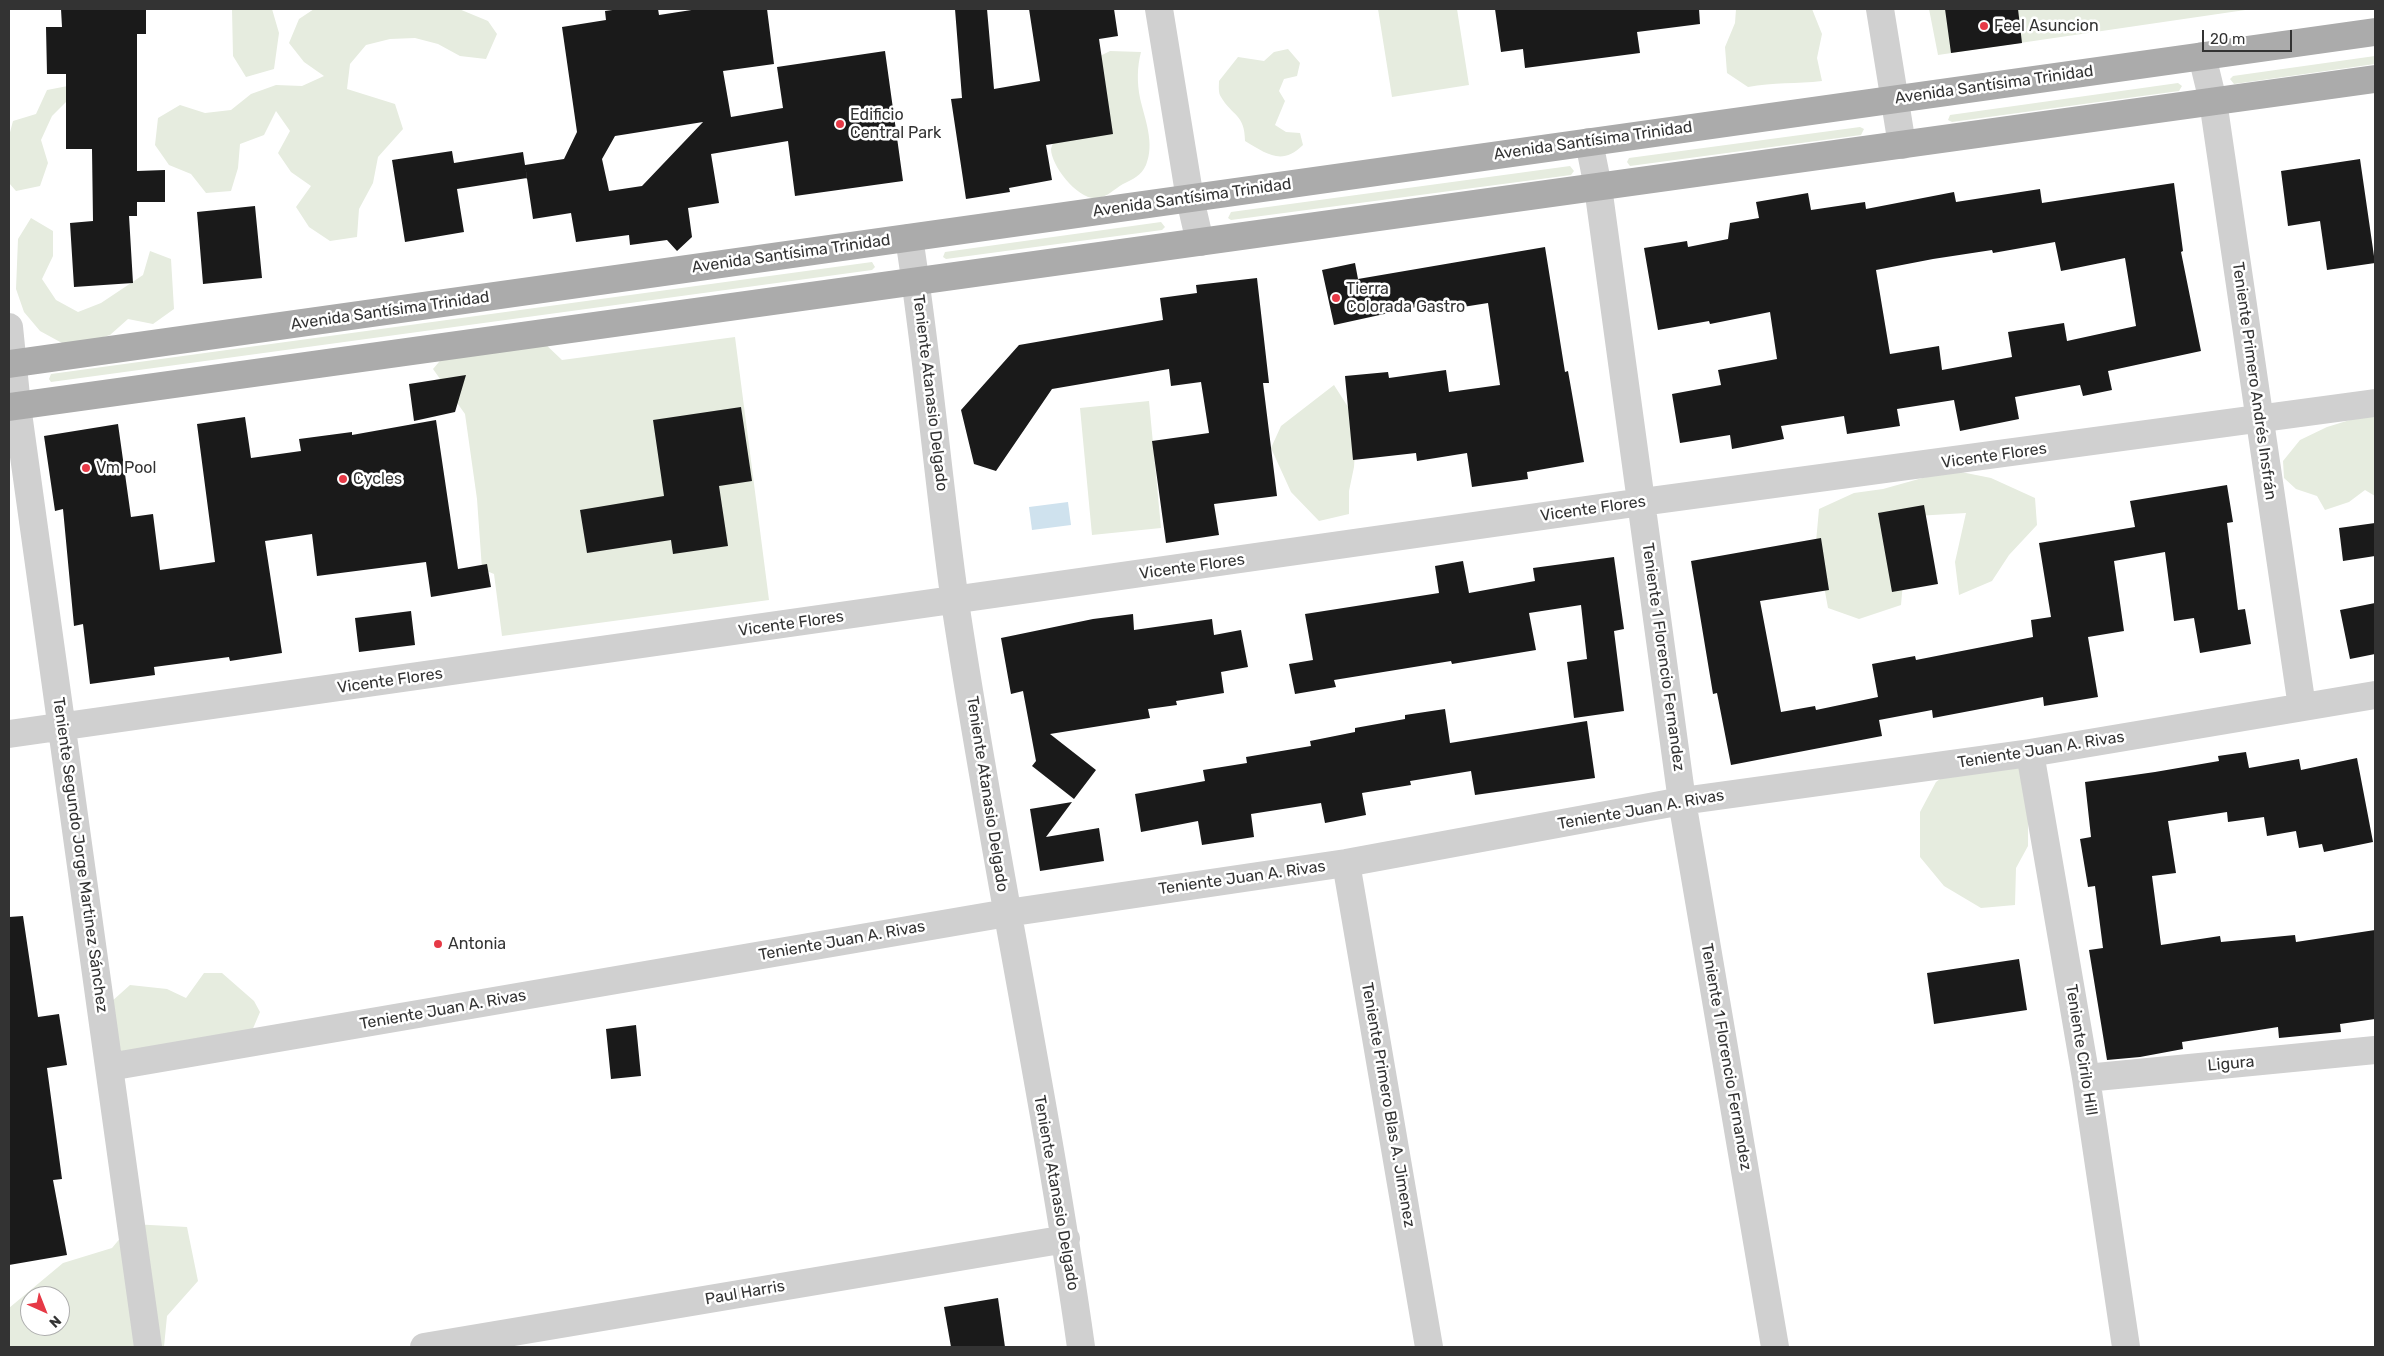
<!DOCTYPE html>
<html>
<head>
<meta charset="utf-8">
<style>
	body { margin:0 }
	#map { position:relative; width:2384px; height:1356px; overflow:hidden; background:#fff; font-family:Rubik,sans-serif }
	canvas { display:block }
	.frame { position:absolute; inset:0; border:10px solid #333; pointer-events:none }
	.north { position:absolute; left:20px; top:1286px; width:50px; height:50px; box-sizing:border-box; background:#fff; border:1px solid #adadad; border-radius:50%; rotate:136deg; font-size:14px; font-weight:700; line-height:20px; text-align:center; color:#333 }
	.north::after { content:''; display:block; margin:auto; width:18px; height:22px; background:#e63946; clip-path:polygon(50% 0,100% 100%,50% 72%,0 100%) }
	.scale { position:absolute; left:2202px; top:30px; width:90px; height:22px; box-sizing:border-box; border:2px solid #333; border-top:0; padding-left:6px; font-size:15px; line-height:18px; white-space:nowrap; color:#333; -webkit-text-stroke:4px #fff; paint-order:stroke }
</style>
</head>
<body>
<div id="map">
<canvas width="2384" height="1356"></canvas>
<div class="frame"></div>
<div class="north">N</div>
<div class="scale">20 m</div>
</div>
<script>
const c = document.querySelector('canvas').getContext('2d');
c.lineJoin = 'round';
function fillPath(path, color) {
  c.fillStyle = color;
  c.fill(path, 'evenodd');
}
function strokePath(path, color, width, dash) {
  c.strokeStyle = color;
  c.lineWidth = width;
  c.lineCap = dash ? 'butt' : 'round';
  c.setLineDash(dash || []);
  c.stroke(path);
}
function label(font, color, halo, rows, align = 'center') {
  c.font = font + ' Rubik,sans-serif';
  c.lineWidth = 5;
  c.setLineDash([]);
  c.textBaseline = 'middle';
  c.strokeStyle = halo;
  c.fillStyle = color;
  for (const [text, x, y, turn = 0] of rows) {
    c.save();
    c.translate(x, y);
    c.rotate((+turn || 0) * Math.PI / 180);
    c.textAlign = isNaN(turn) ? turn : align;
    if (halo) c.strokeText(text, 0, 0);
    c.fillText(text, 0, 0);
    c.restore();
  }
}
const green = new Path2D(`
	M 232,9 L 272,9 L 279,33 L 274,69 L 246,77 L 233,56 Z
	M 314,9 L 459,9 L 488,21 L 497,34 L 486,59 L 460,56 L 438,44 L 415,38 L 390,39 L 366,45 L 350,64 L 347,89 L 395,104 L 403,129 L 378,157 L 373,183 L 359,209 L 357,237 L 330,241 L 309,227 L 296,207 L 311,186 L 291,172 L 278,153 L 290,131 L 276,111 L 264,135 L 240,144 L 238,168 L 231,191 L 206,193 L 191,174 L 169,165 L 155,145 L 158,118 L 180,105 L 205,113 L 231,110 L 251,94 L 276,85 L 302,86 L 324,76 L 304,62 L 289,43 L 299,19 Z
	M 1378,9 L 1457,9 L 1469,85 L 1392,97 Z
	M 1736,9 L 1812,9 L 1822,34 L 1817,58 L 1822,81 C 1797,84 1773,82 1748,87 L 1727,73 L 1725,47 L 1735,23 Z
	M 1929,9 L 2252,9 L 1938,55 Z
	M 1288,49 L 1300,63 L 1297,76 L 1284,79 L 1279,91 L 1285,101 L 1275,125 L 1286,132 L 1300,133 L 1303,145 C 1282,166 1267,154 1245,141 C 1245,114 1232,116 1221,97 C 1218,93 1219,85 1219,81 L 1238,57 L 1264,61 L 1274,52 Z
	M 1110,51 L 1141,52 C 1137,67 1137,83 1140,98 C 1145,120 1155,143 1146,165 C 1141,176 1133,179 1123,184 C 1114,189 1108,197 1097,198 C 1079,201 1051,166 1051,149 C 1052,145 1054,141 1054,138 L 1098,57 Z
	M 2375,56 L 2375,64 L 2234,84 L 2230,79 L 2233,76 Z
	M 2178,83 L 2182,86 L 2179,91 L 1952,122 L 1948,120 L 1950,115 Z
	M 73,85 L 68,100 L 52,116 L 41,140 L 48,163 L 40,186 L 16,191 L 9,183 L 9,136 L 13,121 L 36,114 L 47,90 Z
	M 1860,127 L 1864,129 L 1861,135 L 1630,166 L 1627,162 L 1629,158 Z
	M 1570,166 L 1574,171 L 1571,175 L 1231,220 L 1228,218 L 1231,212 Z
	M 31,218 L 53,231 L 53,256 L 42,279 L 56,300 L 78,312 L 101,303 L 143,275 L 150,251 L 171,259 L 174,309 L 153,324 L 128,319 L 110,335 L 87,342 L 62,343 L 40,331 L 24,312 L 16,289 L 18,239 Z
	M 1161,222 L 1165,227 L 1162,230 L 946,259 L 943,257 L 945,252 Z
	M 872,262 L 875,267 L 872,270 L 51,382 L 49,379 L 51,374 Z
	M 461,336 L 542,341 L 562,360 L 735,337 L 769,600 L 502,636 L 494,574 L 482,569 L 477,499 L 465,414 L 433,369 Z
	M 1334,385 L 1357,421 L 1354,467 L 1349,491 L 1349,514 L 1319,521 L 1291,492 L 1271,448 L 1281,426 Z
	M 1149,401 L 1161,528 L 1092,535 L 1080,408 Z
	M 2363,416 L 2375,417 L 2375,496 L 2365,490 L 2349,502 L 2325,510 L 2317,496 L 2296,489 L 2284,478 L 2283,461 L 2300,440 L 2327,427 Z
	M 1951,470 L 1991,478 L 2035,498 L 2037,525 L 2009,555 L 1992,581 L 1959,595 L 1955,562 L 1966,513 L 1883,518 L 1904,571 L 1901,605 L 1859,619 L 1828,608 L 1816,542 L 1819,509 L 1854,493 L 1883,489 Z
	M 1976,752 L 2019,761 L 2028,798 L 2028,846 L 2016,868 L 2015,905 L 1981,908 L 1944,886 L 1920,857 L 1920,812 L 1936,782 Z
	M 204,973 L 222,973 L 254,1001 L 260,1012 L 246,1045 L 116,1061 L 111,1002 L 130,985 L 167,989 L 186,998 Z
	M 132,1224 L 187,1227 L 198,1281 L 167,1316 L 164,1347 L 9,1347 L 9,1308 L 63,1263 L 112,1248 ZM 30,1296 L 60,1296 L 60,1326 L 30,1326 Z`);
const water = new Path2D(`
	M 1068,502 L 1071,525 L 1032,530 L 1029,507 Z`);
const building = new Path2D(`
	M 61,9 L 146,9 L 146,34 L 137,34 L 137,171 L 165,170 L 165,202 L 137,202 L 137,216 L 129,216 L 133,283 L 74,287 L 70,223 L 93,221 L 92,149 L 66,149 L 66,74 L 47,74 L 46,27 L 62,27 Z
	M 620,9 L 658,9 L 659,15 L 698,9 L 767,9 L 774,64 L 723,71 L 731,117 L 783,108 L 777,67 L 885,51 L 903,181 L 795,196 L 788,141 L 711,154 L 719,203 L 688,208 L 692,237 L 677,251 L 667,240 L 630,245 L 629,235 L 576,242 L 571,213 L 533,219 L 525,165 L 564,159 L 577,132 L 562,27 L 606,20 L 605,11 ZM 703,122 L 642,186 L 609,191 L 602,159 L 615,136 Z
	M 955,9 L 987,9 L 994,89 L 1040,81 L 1029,9 L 1114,9 L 1118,36 L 1099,39 L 1113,134 L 1046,145 L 1052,180 L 1009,188 L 1010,192 L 966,199 L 951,99 L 962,98 Z
	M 1495,9 L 1699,9 L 1700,24 L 1637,32 L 1640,53 L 1525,68 L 1523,49 L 1501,52 Z
	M 1945,9 L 2018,9 L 2022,43 L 1951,53 Z
	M 452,151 L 454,163 L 523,152 L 527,178 L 457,189 L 464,232 L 405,242 L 392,160 Z
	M 2360,159 L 2375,263 L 2327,270 L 2320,221 L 2288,226 L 2281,171 Z
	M 2174,183 L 2183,251 L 2181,252 L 2201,351 L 2108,371 L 2112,390 L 2083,396 L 2080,385 L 2015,397 L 2019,419 L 1960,431 L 1954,400 L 1897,409 L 1900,426 L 1847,434 L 1844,416 L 1781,426 L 1784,439 L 1732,449 L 1730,435 L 1680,443 L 1672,394 L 1721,385 L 1718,370 L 1777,359 L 1770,312 L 1710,324 L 1709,321 L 1658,330 L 1644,248 L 1687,241 L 1688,247 L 1728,239 L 1730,223 L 1759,218 L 1756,202 L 1808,193 L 1811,210 L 1865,202 L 1866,209 L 1954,192 L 1956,202 L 2040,189 L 2042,203 ZM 2055,242 L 2061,271 L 2125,258 L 2136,326 L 2067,341 L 2064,323 L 2008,332 L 2012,357 L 1942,370 L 1939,346 L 1890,354 L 1876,270 L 1933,259 L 1992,250 L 1993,253 Z
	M 255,206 L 262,278 L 203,284 L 197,212 Z
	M 1545,247 L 1565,372 L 1568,371 L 1584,462 L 1527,472 L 1528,479 L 1472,487 L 1467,453 L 1417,461 L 1416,453 L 1353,460 L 1345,376 L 1388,372 L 1389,378 L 1446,370 L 1449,392 L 1500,385 L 1488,303 L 1431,312 L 1430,304 L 1334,325 L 1322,270 L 1355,263 L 1358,279 Z
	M 1257,278 L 1269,383 L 1263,383 L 1277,496 L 1214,504 L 1219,535 L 1166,543 L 1152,441 L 1209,433 L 1201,382 L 1171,386 L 1169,369 L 1052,389 L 996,471 L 974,464 L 961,410 L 1019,345 L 1163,320 L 1160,298 L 1197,293 L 1196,285 Z
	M 466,375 L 455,412 L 414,421 L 409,384 Z
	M 741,407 L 752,481 L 719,486 L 728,546 L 673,554 L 671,540 L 587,553 L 580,510 L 664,496 L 653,420 Z
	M 245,417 L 251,458 L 301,451 L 299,439 L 352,432 L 352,435 L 436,420 L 458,569 L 487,564 L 491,587 L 431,597 L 426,562 L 317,576 L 312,534 L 265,541 L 282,653 L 230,661 L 229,657 L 154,667 L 155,675 L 90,684 L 83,624 L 74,626 L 63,509 L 55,511 L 44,436 L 118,424 L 131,517 L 153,514 L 160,570 L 215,562 L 197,424 Z
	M 2227,485 L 2233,522 L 2227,523 L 2238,610 L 2245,609 L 2251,644 L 2200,653 L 2194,618 L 2174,621 L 2165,552 L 2114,561 L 2124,631 L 2088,637 L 2098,697 L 2044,706 L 2043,697 L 1933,718 L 1932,710 L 1879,720 L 1882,736 L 1731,765 L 1717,693 L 1713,694 L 1691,561 L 1821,538 L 1829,590 L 1760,601 L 1781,712 L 1815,706 L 1816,710 L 1878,697 L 1872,664 L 1915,656 L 1916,660 L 2033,637 L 2031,620 L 2051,617 L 2039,543 L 2135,527 L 2130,501 Z
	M 1924,505 L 1938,584 L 1892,592 L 1878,513 Z
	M 2375,523 L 2375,556 L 2343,561 L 2339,528 Z
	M 1614,557 L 1624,629 L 1614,631 L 1624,711 L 1574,718 L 1567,662 L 1587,659 L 1581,605 L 1529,613 L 1536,650 L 1452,664 L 1451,661 L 1334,680 L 1336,687 L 1295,694 L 1289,664 L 1313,660 L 1305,614 L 1439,593 L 1435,566 L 1463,561 L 1469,593 L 1535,581 L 1533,568 Z
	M 2375,603 L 2375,654 L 2350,659 L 2340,610 Z
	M 411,611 L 415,645 L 359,652 L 355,618 Z
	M 1133,614 L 1134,630 L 1212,619 L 1214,635 L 1241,630 L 1248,667 L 1221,672 L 1224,693 L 1176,701 L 1177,705 L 1148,709 L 1150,718 L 1050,734 L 1096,770 L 1074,799 L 1032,766 L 1036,761 L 1023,691 L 1011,694 L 1001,638 L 1093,619 Z
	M 1445,709 L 1450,743 L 1587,721 L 1595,778 L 1475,795 L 1471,771 L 1410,781 L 1411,785 L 1362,793 L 1366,815 L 1325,823 L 1321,803 L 1251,814 L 1254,837 L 1202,845 L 1198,821 L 1141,832 L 1135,794 L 1205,781 L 1203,770 L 1247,763 L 1246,757 L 1311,746 L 1310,741 L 1355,732 L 1355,728 L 1405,719 L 1405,715 Z
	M 2246,752 L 2249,768 L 2299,759 L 2301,770 L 2357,758 L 2373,842 L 2324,852 L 2322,844 L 2299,848 L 2296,831 L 2267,836 L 2264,817 L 2228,822 L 2227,812 L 2168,821 L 2176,873 L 2152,876 L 2161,945 L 2220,936 L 2221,942 L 2295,935 L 2296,942 L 2375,930 L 2375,1019 L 2340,1024 L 2341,1032 L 2279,1038 L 2278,1027 L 2182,1042 L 2183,1049 L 2140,1057 L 2107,1060 L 2089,950 L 2103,948 L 2095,886 L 2088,887 L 2080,839 L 2091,837 L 2085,782 L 2155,772 L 2219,761 L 2218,756 Z
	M 1072,802 L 1046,837 L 1099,828 L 1104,861 L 1040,871 L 1030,809 Z
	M 23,916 L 38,1017 L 59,1014 L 67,1065 L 47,1068 L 62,1179 L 53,1180 L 67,1255 L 9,1265 L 9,917 Z
	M 2019,959 L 2027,1010 L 1934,1024 L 1927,973 Z
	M 636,1025 L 641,1076 L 611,1079 L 606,1029 Z
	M 998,1298 L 1005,1347 L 951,1347 L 944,1307 Z`);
const minor = new Path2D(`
	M 1159,9 L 1190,199 L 1200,242
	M 1880,9 L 1902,145
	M 2202,56 L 2213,101 L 2302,707
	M 1589,142 L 1598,187 L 1682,801 L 1775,1347
	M 909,238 C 928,358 938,481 955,602 C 992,851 1046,1098 1081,1347
	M 9,327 L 17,406 L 148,1347
	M 9,734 L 1642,502 L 2375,403
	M 2030,753 L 2086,1078 L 2126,1347
	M 1346,863 L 1429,1347
	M 109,1067 L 1007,913 L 1346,863 L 1682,801 L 2030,753 L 2375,695
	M 2086,1078 L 2375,1050
	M 424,1347 L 1066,1239`);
const primary = new Path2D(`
	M 9,364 L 2375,32
	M 9,407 L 2375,79`);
const markers = [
	[1984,26,5,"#e63946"],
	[840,124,5,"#e63946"],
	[1336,298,5,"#e63946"],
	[86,468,5,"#e63946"],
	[343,479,5,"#e63946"],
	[438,944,5,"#e63946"]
];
const poiNames = [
	["Feel Asuncion",1994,26],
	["Edificio",850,115],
	["Central Park",850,133],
	["Tierra",1346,289],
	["Colorada Gastro",1346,307],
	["Vm Pool",96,468],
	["Cycles",353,479],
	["Antonia",448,944]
];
const streetNames = [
	["Avenida Santísima Trinidad",1994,85,-8],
	["Avenida Santísima Trinidad",1593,141,-8],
	["Avenida Santísima Trinidad",1192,198,-8],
	["Avenida Santísima Trinidad",791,254,-8],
	["Avenida Santísima Trinidad",390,311,-8],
	["Teniente Primero Andrés Insfrán",2254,381,82],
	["Teniente Atanasio Delgado",930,393,83],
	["Vicente Flores",1994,456,-8],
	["Vicente Flores",1593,509,-8],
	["Vicente Flores",1192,567,-8],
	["Vicente Flores",791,624,-8],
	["Teniente 1 Florencio Fernandez",1663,657,82],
	["Vicente Flores",390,681,-8],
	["Teniente Juan A. Rivas",2041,750,-9],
	["Teniente Atanasio Delgado",987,794,81],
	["Teniente Juan A. Rivas",1641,810,-10],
	["Teniente Segundo Jorge Martinez Sánchez",80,855,82],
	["Teniente Juan A. Rivas",1242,878,-8],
	["Teniente Juan A. Rivas",842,941,-10],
	["Teniente Juan A. Rivas",443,1010,-10],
	["Teniente Cirilo Hill",2081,1050,81],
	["Teniente 1 Florencio Fernandez",1726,1057,80],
	["Ligura",2231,1064,-5],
	["Teniente Primero Blas A. Jimenez",1388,1105,80],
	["Teniente Atanasio Delgado",1056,1193,80],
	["Paul Harris",745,1293,-10]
];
fillPath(green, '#e6ecdf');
fillPath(water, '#cfe2ee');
fillPath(building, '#1a1a1a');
strokePath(minor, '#d0d0d0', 28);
strokePath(primary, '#ababab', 28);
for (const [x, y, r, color] of markers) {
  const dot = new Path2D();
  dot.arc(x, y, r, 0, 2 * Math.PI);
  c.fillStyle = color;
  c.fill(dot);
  strokePath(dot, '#fff', 2);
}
label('16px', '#333', '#fff', poiNames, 'left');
label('16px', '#333', '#fff', streetNames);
</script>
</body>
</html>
